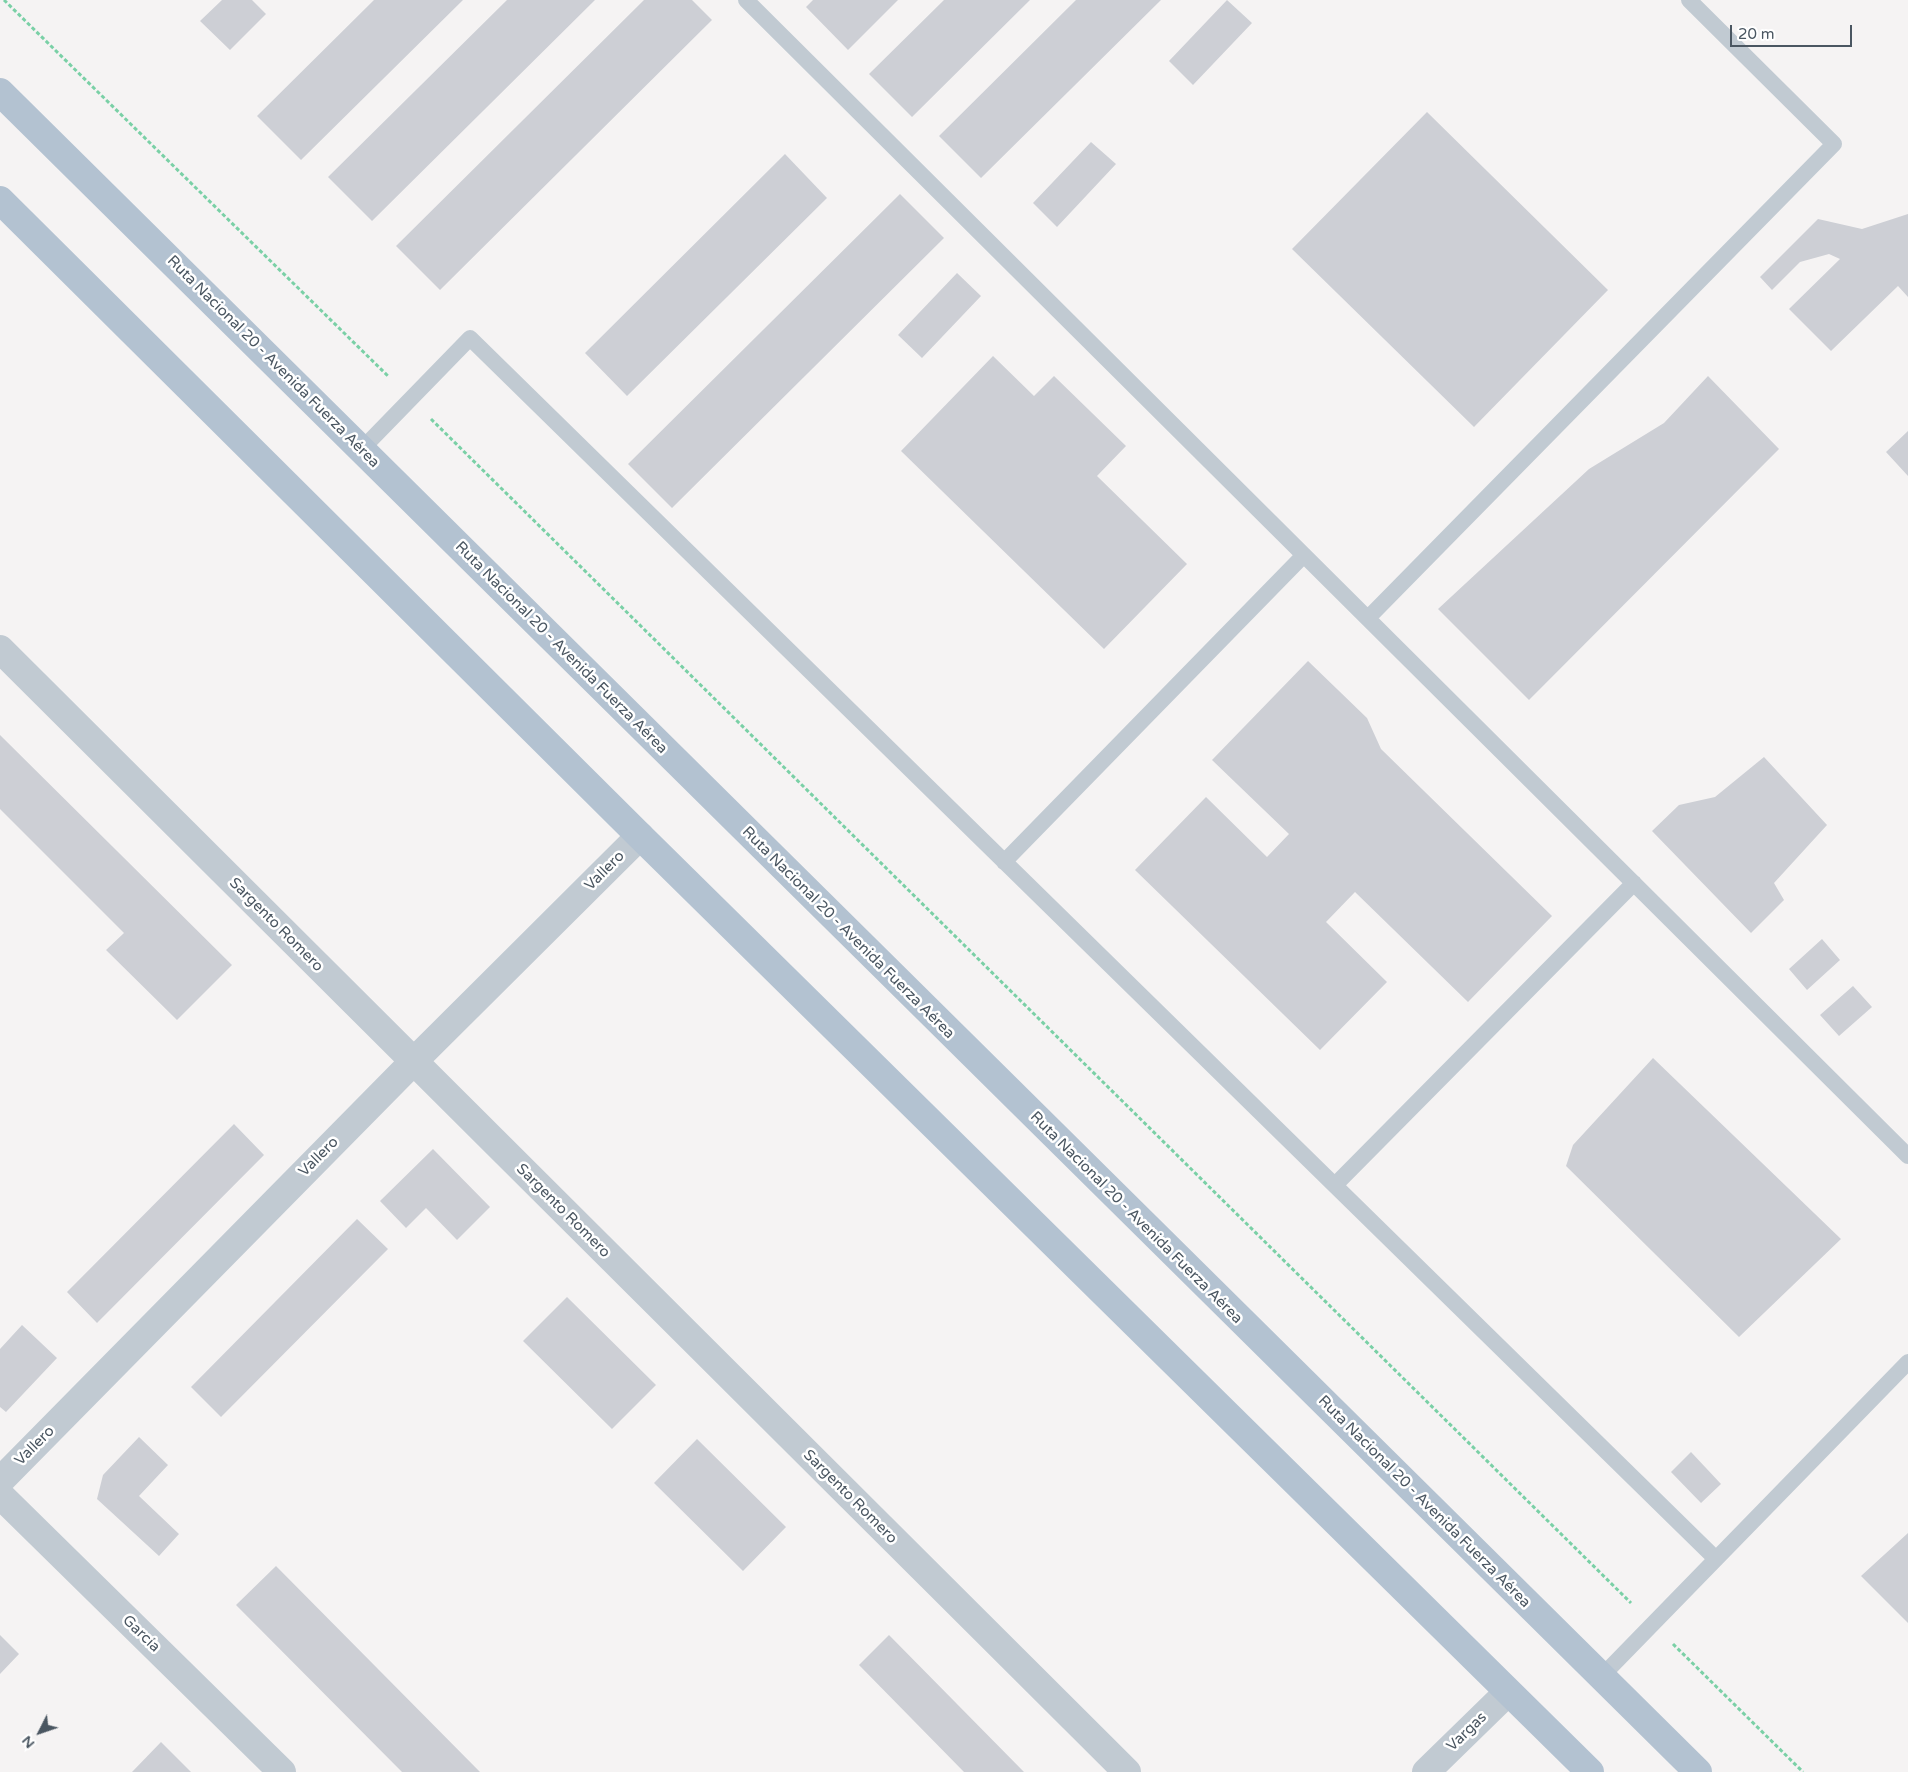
<!DOCTYPE html>
<html>
<head>
<meta charset="utf-8">
<style>
	body { margin:0 }
	#map { position:relative; width:1908px; height:1772px; overflow:hidden; background:#f5f3f3; font-family:"Varela Round",sans-serif }
	canvas { display:block }
	.north { position:absolute; left:15px; top:1707px; width:50px; height:50px; -webkit-text-stroke:4px #fff; paint-order:stroke; rotate:229deg; font-size:14px; font-weight:700; line-height:20px; text-align:center; color:#4a5661 }
	.north::after { content:''; display:block; margin:auto; width:18px; height:22px; background:#4a5661; clip-path:polygon(50% 0,100% 100%,50% 72%,0 100%) }
	.scale { position:absolute; left:1730px; top:25px; width:122px; height:22px; box-sizing:border-box; border:2px solid #4a5661; border-top:0; padding-left:6px; font-size:15px; line-height:18px; white-space:nowrap; color:#4a5661; -webkit-text-stroke:4px #fff; paint-order:stroke }
</style>
</head>
<body>
<div id="map">
<canvas width="1908" height="1772"></canvas>
<div class="north">N</div>
<div class="scale">20 m</div>
</div>
<script>
const c = document.querySelector('canvas').getContext('2d');
c.lineJoin = 'round';
function fillPath(path, color) {
  c.fillStyle = color;
  c.fill(path, 'evenodd');
}
function strokePath(path, color, width, dash) {
  c.strokeStyle = color;
  c.lineWidth = width;
  c.lineCap = dash ? 'butt' : 'round';
  c.setLineDash(dash || []);
  c.stroke(path);
}
function label(font, color, halo, rows, align = 'center') {
  c.font = font + ' "Varela Round",sans-serif';
  c.lineWidth = 5;
  c.setLineDash([]);
  c.textBaseline = 'middle';
  c.strokeStyle = halo;
  c.fillStyle = color;
  for (const [text, x, y, turn = 0] of rows) {
    c.save();
    c.translate(x, y);
    c.rotate((+turn || 0) * Math.PI / 180);
    c.textAlign = isNaN(turn) ? turn : align;
    if (halo) c.strokeText(text, 0, 0);
    c.fillText(text, 0, 0);
    c.restore();
  }
}
const building = new Path2D(`
	M 222,0 L 252,0 L 266,14 L 230,50 L 200,21 Z
	M 374,0 L 463,0 L 301,160 L 257,116 Z
	M 507,0 L 595,0 L 372,221 L 328,177 Z
	M 644,0 L 692,0 L 712,20 L 440,290 L 396,246 Z
	M 813,0 L 898,0 L 848,50 L 806,7 Z
	M 944,0 L 1030,0 L 912,117 L 869,74 Z
	M 1076,0 L 1161,0 L 981,178 L 939,136 Z
	M 1227,0 L 1252,23 L 1193,85 L 1169,61 Z
	M 1427,112 L 1608,290 L 1474,427 L 1292,249 Z
	M 1091,142 L 1116,164 L 1057,227 L 1033,203 Z
	M 785,154 L 827,198 L 627,396 L 585,353 Z
	M 900,194 L 944,238 L 672,508 L 628,464 Z
	M 1908,214 L 1908,297 L 1898,286 L 1831,351 L 1789,309 L 1840,259 L 1829,254 L 1800,262 L 1772,290 L 1760,277 L 1818,219 L 1862,229 Z
	M 957,273 L 981,296 L 922,358 L 898,335 Z
	M 993,356 L 1034,396 L 1054,376 L 1126,446 L 1097,476 L 1187,564 L 1104,649 L 901,451 Z
	M 1708,376 L 1779,449 L 1529,700 L 1438,609 L 1589,469 L 1664,423 Z
	M 1908,431 L 1908,476 L 1886,452 Z
	M 1308,661 L 1367,718 L 1381,749 L 1552,916 L 1468,1002 L 1355,892 L 1326,922 L 1387,982 L 1320,1050 L 1135,870 L 1206,797 L 1267,857 L 1289,834 L 1212,760 Z
	M 0,735 L 232,965 L 177,1020 L 106,950 L 124,933 L 0,809 Z
	M 1764,757 L 1827,825 L 1774,883 L 1784,900 L 1751,933 L 1652,831 L 1679,805 L 1715,797 Z
	M 1822,939 L 1840,960 L 1807,990 L 1789,969 Z
	M 1853,986 L 1872,1007 L 1839,1036 L 1820,1015 Z
	M 1653,1058 L 1841,1239 L 1739,1337 L 1566,1166 L 1573,1145 Z
	M 234,1124 L 264,1155 L 97,1323 L 67,1292 Z
	M 433,1149 L 490,1207 L 457,1240 L 426,1208 L 406,1228 L 380,1201 Z
	M 357,1219 L 388,1249 L 221,1417 L 191,1387 Z
	M 567,1297 L 656,1385 L 612,1429 L 523,1341 Z
	M 22,1325 L 57,1358 L 6,1412 L 0,1407 L 0,1349 Z
	M 139,1437 L 168,1465 L 139,1496 L 179,1534 L 159,1556 L 97,1499 L 103,1475 Z
	M 697,1439 L 786,1527 L 743,1571 L 654,1483 Z
	M 1691,1452 L 1721,1484 L 1701,1503 L 1671,1472 Z
	M 1908,1533 L 1908,1623 L 1861,1576 Z
	M 276,1566 L 480,1772 L 402,1772 L 236,1605 Z
	M 0,1635 L 19,1654 L 0,1674 Z
	M 889,1635 L 1024,1772 L 964,1772 L 859,1665 Z
	M 161,1742 L 191,1772 L 132,1772 Z`);
const path = new Path2D(`
	M 4,0 L 389,377
	M 431,419 L 1631,1603
	M 1673,1644 L 1803,1772`);
const lane = new Path2D(`
	M 746,0 L 1908,1156
	M 361,450 L 470,338 L 1715,1558
	M 1368,618 L 1834,144 L 1689,0
	M 1004,862 L 1304,555
	M 1335,1185 L 1634,883
	M 1601,1677 L 1908,1362`);
const street = new Path2D(`
	M 0,649 L 1127,1772
	M 0,1481 L 413,1062 L 640,836
	M 0,1495 L 282,1772
	M 1426,1772 L 1508,1692`);
const primary = new Path2D(`
	M 0,92 L 1698,1772
	M 0,200 L 640,836 L 1590,1772`);
const streetNames = [
	["Ruta Nacional 20 - Avenida Fuerza Aérea",273,362,45],
	["Ruta Nacional 20 - Avenida Fuerza Aérea",561,648,45],
	["Vallero",605,871,-45],
	["Sargento Romero",276,925,45],
	["Ruta Nacional 20 - Avenida Fuerza Aérea",848,933,45],
	["Vallero",319,1157,-45],
	["Sargento Romero",563,1211,45],
	["Ruta Nacional 20 - Avenida Fuerza Aérea",1136,1218,45],
	["Vallero",35,1446,-45],
	["Sargento Romero",850,1497,45],
	["Ruta Nacional 20 - Avenida Fuerza Aérea",1424,1502,45],
	["García",141,1634,44],
	["Vargas",1467,1732,-44]
];
fillPath(building, '#cdcfd5');
strokePath(path, '#7ad0a6', 3, [4, 2.5]);
strokePath(lane, '#c1cad2', 16);
strokePath(street, '#c1cad2', 28);
strokePath(primary, '#b3c2d1', 28);
label('15px', '#4a5661', '#fff', streetNames);
</script>
</body>
</html>
